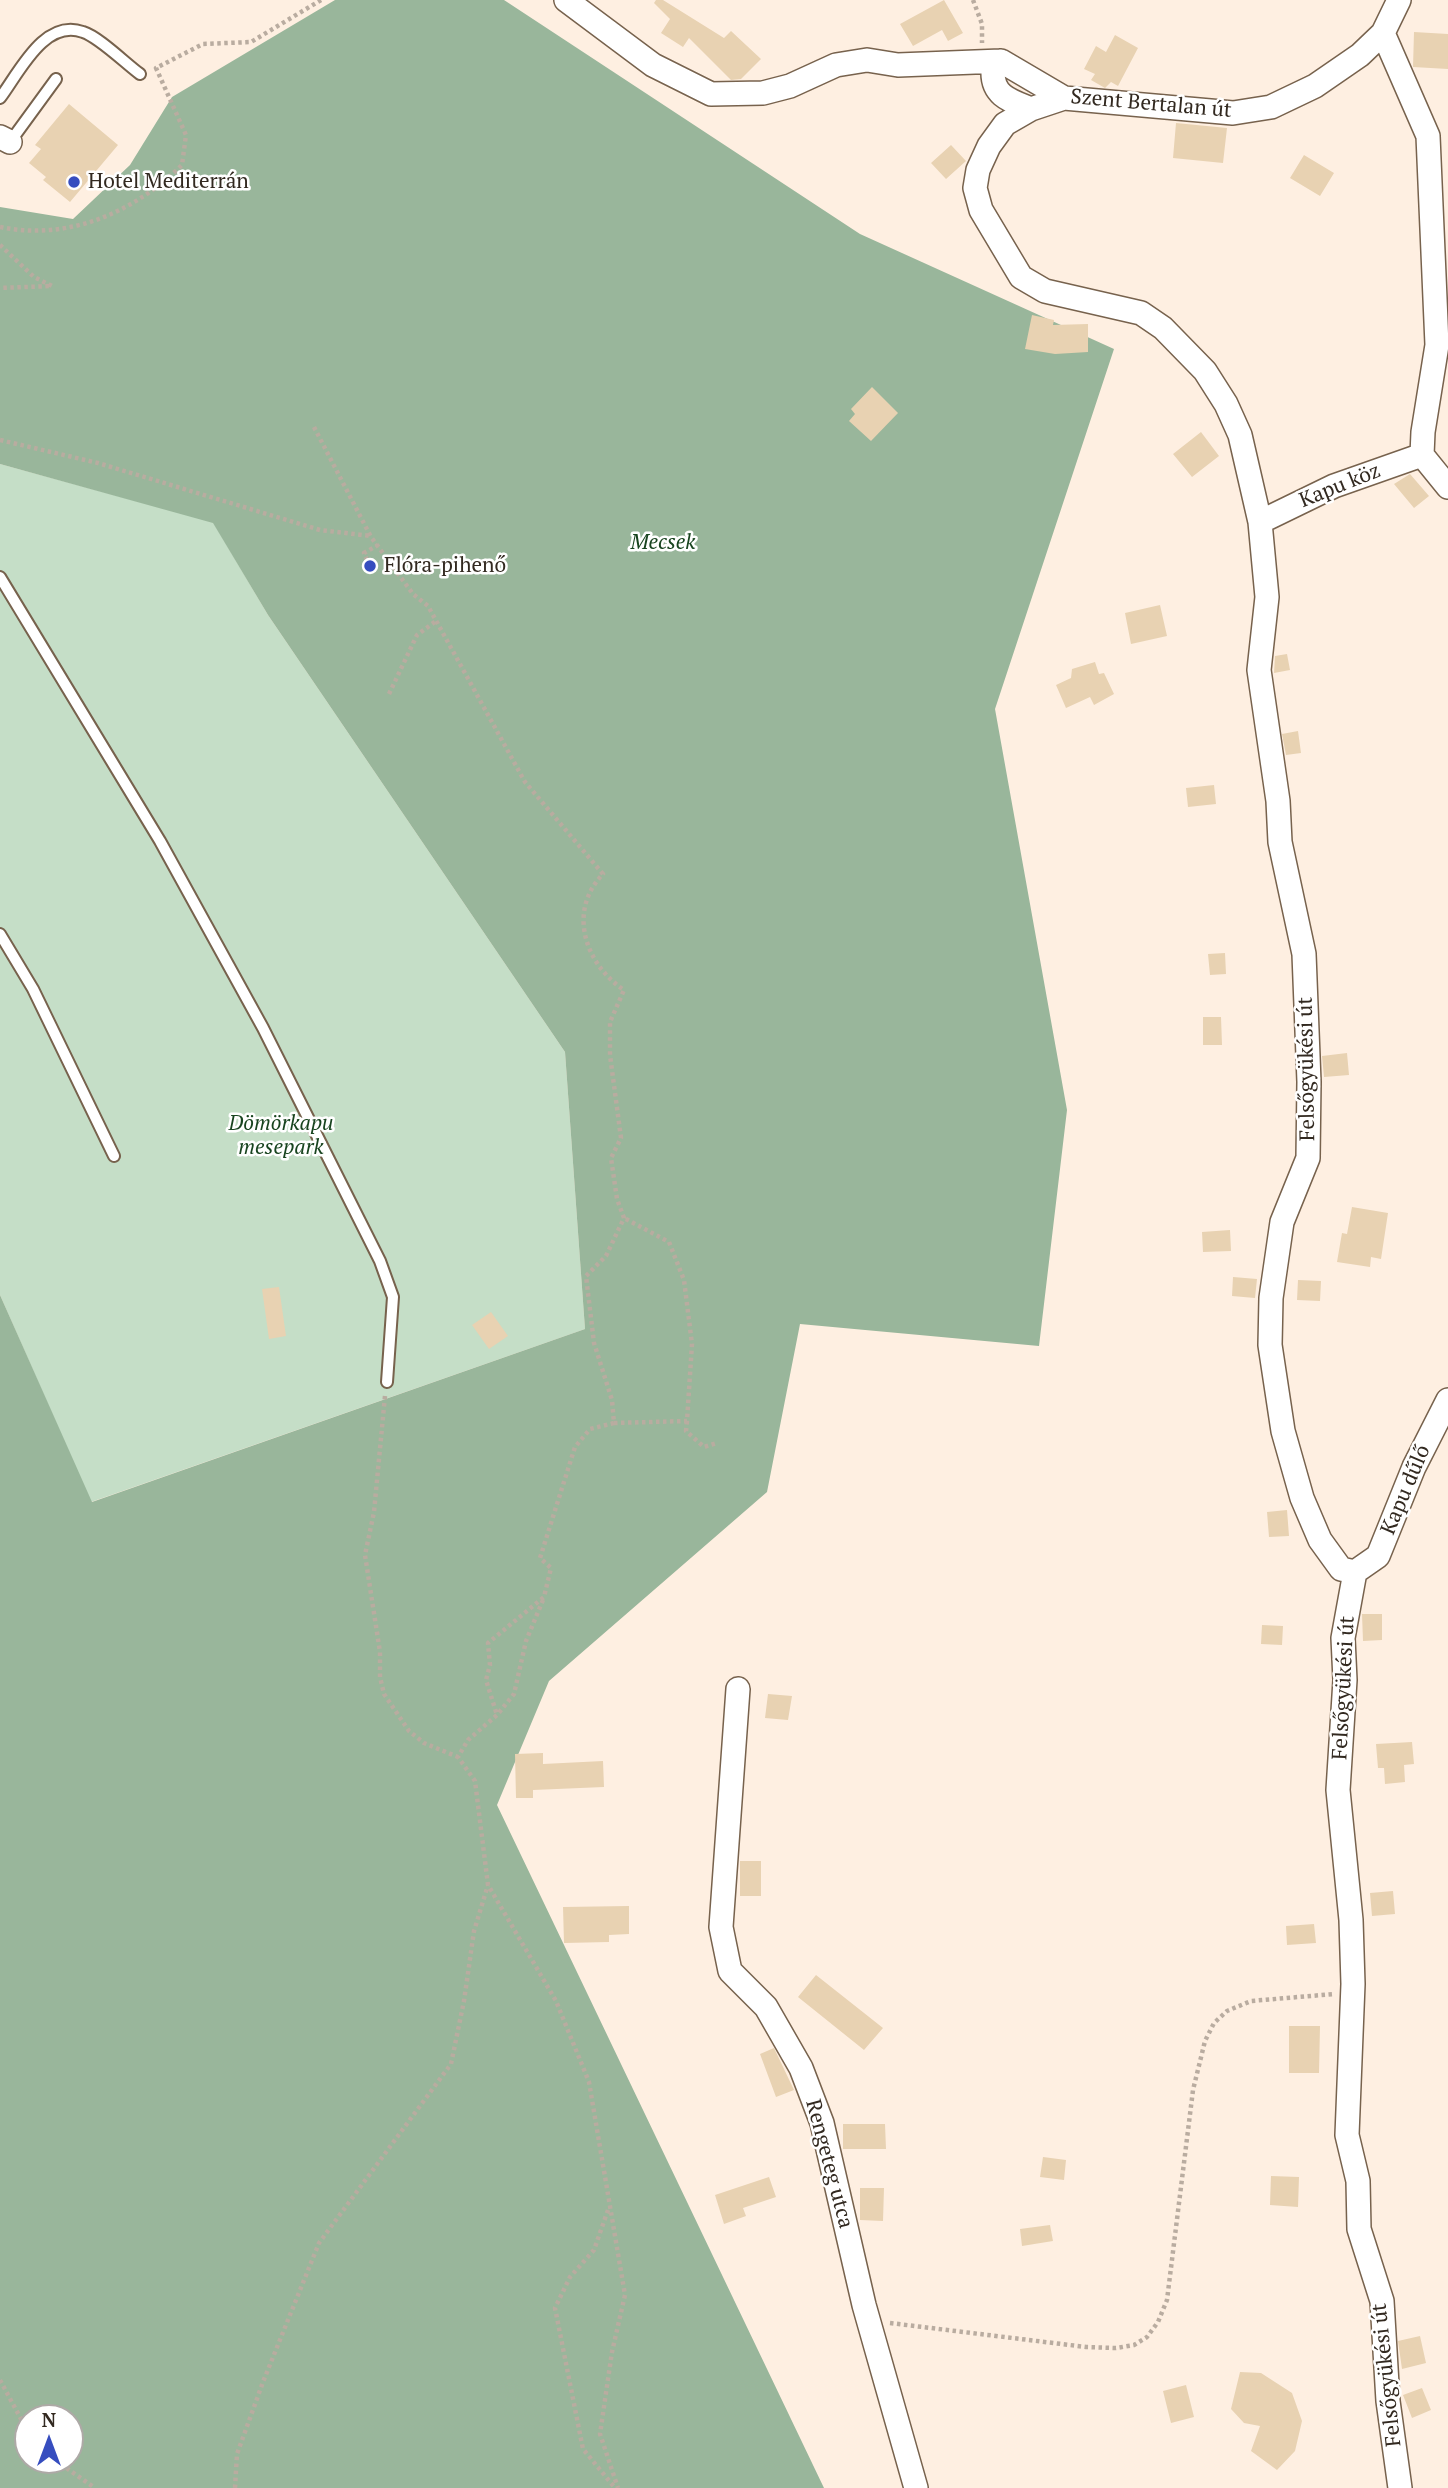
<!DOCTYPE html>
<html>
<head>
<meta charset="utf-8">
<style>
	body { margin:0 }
	#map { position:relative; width:1448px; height:2488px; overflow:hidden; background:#feefe1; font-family:"PT Serif",serif }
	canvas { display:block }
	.north { position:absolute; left:14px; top:2404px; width:70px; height:70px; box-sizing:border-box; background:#fff; border:2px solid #ada9a6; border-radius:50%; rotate:0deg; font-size:19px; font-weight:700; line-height:28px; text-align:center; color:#322920 }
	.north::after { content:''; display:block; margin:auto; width:24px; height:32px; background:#364dbf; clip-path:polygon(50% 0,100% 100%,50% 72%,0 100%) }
</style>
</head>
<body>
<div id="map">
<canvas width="1448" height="2488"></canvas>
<div class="north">N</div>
</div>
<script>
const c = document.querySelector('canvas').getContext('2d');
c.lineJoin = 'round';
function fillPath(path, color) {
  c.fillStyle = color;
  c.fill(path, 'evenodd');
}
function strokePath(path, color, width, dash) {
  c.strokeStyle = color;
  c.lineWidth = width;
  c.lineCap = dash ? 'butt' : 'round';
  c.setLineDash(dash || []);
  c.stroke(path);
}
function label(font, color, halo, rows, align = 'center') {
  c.font = font + ' "PT Serif",serif';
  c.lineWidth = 5;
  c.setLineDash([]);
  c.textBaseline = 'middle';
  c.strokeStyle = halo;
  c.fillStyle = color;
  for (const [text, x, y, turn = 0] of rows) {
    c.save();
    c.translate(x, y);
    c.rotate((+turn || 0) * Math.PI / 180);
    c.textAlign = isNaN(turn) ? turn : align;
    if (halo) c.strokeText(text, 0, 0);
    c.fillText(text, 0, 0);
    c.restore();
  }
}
const green = new Path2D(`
	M 0,464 L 213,522 L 268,615 L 565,1052 L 585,1329 L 91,1502 L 0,1295 Z`);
const forest = new Path2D(`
	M 335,0 L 504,0 L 860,234 L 1114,349 L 995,709 L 1067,1110 L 1039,1346 L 800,1324 L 767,1492 L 549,1681 L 497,1805 L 824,2488 L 0,2488 L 0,1295 L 92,1502 L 585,1329 L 565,1052 L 268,615 L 213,523 L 0,464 L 0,207 L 73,219 L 130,165 L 172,97 ZM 28,2418 L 70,2418 L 70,2460 L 28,2460 Z`);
const building = new Path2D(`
	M 656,0 L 663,0 L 724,38 L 731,31 L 761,59 L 741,79 L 731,80 L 689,38 L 683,47 L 661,33 L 670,19 L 654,3 Z
	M 944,0 L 963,33 L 948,41 L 942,30 L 913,46 L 900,24 Z
	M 1414,32 L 1448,34 L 1448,69 L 1413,67 Z
	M 1115,35 L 1138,48 L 1118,86 L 1111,82 L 1105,88 L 1091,80 L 1095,74 L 1084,69 L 1096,46 L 1106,52 Z
	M 69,104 L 118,145 L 70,202 L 43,180 L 46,177 L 29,163 L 41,149 L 35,145 Z
	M 1176,123 L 1227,128 L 1223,163 L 1173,158 Z
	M 951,145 L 966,161 L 946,179 L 931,163 Z
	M 1304,155 L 1334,173 L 1320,196 L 1290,178 Z
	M 1032,315 L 1054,320 L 1053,325 L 1088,324 L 1088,352 L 1055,354 L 1025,349 Z
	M 872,387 L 898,413 L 871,441 L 849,421 L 855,414 L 851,409 Z
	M 1201,432 L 1219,456 L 1192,477 L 1173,454 Z
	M 1410,474 L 1429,496 L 1414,508 L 1394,484 Z
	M 1160,605 L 1167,636 L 1131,644 L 1125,613 Z
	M 1287,654 L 1290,670 L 1274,673 L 1275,656 Z
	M 1095,662 L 1099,674 L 1104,673 L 1114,694 L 1094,705 L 1090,697 L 1066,708 L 1056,685 L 1071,678 L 1072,669 Z
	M 1298,731 L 1301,753 L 1286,755 L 1282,734 Z
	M 1214,785 L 1216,804 L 1188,807 L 1186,788 Z
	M 1225,953 L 1226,974 L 1210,975 L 1208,954 Z
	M 1203,1017 L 1221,1017 L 1222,1045 L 1203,1045 Z
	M 1347,1053 L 1349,1075 L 1324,1077 L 1322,1056 Z
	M 1352,1207 L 1388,1213 L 1381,1259 L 1371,1257 L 1370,1267 L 1337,1262 L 1342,1233 L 1347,1234 Z
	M 1230,1230 L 1231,1251 L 1203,1252 L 1202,1232 Z
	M 1233,1277 L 1257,1279 L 1255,1298 L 1232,1296 Z
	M 1298,1280 L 1321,1281 L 1320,1301 L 1297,1300 Z
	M 279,1287 L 286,1336 L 269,1339 L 262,1289 Z
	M 491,1312 L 508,1336 L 489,1349 L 472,1325 Z
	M 1287,1510 L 1289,1536 L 1269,1537 L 1267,1512 Z
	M 1362,1614 L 1382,1614 L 1382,1640 L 1363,1641 Z
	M 1262,1625 L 1283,1626 L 1282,1645 L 1261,1644 Z
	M 768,1694 L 792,1696 L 788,1720 L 765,1718 Z
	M 1412,1742 L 1414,1764 L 1404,1765 L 1405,1782 L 1385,1784 L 1384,1768 L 1378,1768 L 1376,1744 Z
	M 543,1753 L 543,1764 L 603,1761 L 604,1787 L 533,1790 L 533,1798 L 516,1798 L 515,1754 Z
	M 740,1861 L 761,1861 L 761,1896 L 740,1896 Z
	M 1393,1891 L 1395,1914 L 1372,1916 L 1370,1893 Z
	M 629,1906 L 629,1934 L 609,1935 L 609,1942 L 564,1943 L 563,1907 Z
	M 1314,1924 L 1316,1943 L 1287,1945 L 1286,1926 Z
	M 816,1975 L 883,2028 L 864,2050 L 798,1997 Z
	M 1289,2026 L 1320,2026 L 1319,2073 L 1289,2073 Z
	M 774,2048 L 794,2090 L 776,2097 L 760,2054 Z
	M 843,2124 L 885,2124 L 886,2149 L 843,2149 Z
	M 1043,2157 L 1066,2160 L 1064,2180 L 1040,2177 Z
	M 1271,2176 L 1299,2177 L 1298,2207 L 1270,2205 Z
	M 769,2177 L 776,2197 L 743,2208 L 746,2216 L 724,2224 L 715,2195 Z
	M 860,2188 L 884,2188 L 883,2221 L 860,2220 Z
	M 1050,2225 L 1053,2241 L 1022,2246 L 1020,2229 Z
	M 1420,2336 L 1426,2363 L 1402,2369 L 1398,2341 Z
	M 1240,2372 L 1261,2373 L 1292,2393 L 1302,2421 L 1295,2451 L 1277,2470 L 1251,2451 L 1260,2426 L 1244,2423 L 1231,2409 Z
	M 1186,2385 L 1194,2417 L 1171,2423 L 1163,2391 Z
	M 1422,2388 L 1431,2410 L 1412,2418 L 1403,2395 Z`);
const path = new Path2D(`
	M 973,0 L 982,24 L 982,43
	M 0,227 C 68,241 133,213 182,165 L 186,135 L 156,68 L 203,44 L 251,42 L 321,0
	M 0,245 L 34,277 L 52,286 L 0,288
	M 314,427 L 371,537 L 413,594 L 428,606 L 525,782 L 603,874 C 567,911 585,964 624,990 L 610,1022 L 610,1055 L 621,1138 L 611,1158 L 617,1199 L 624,1218 L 606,1256 L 586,1276 L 594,1343 L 612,1400 L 614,1423 L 590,1429 L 575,1447 L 540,1558 L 551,1568 L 544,1597 L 488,1643 L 490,1665 L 486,1680 L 497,1715
	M 0,440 L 98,463 L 320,530 L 371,536
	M 367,560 L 364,553 L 378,545
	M 389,694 L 417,635 L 436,621
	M 385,1396 L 374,1512 L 365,1555 L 380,1652 L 380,1677 L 384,1694 L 409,1731 L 424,1743 L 458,1757
	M 687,1421 L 686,1431 L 704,1447 L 717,1443
	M 614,1423 L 687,1421 L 692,1344 L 684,1280 L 669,1242 L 624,1218
	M 543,1600 L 526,1641 L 514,1694 L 497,1715 L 468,1740 L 458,1757 L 475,1781 L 488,1885 L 556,2001 L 589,2082 L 625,2295 L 612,2352 L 600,2434 L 618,2488
	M 608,2210 L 594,2250 L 570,2277 L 555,2308 L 583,2449 L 615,2488
	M 890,2323 L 1086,2347 L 1116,2348 L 1134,2345 L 1147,2337 L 1158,2322 L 1167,2300 L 1193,2090 L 1205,2041 L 1214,2023 L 1227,2011 L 1251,2001 L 1334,1994
	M 0,2380 L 28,2432
	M 55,2460 L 95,2488
	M 235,2488 L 237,2454 L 263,2382 L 319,2243 L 451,2064 L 464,2001 L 474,1931 L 488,1885`);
const service = new Path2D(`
	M 0,98 C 19,73 44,18 83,32 C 99,37 125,63 140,74
	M 10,142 L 56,79
	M 0,577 L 160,841 L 263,1028 L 380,1261 L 393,1297 L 387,1382
	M 0,934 L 33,989 L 114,1156`);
const minor = new Path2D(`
	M 566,0 L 653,65 L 711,94 L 763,93 L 790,86 L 836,65 L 867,60 L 898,65 L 1001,61 L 1064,98 L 1233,113 L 1271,107 L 1315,86 L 1360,55 L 1383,33 L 1399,0
	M 1383,33 L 1428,136 L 1437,345 L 1423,432 L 1422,455 L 1448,487
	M 1001,61 L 993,71 C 992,96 1011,101 1031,109
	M 1064,98 L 1031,109 L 1005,124 L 989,146 L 978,170 L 975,188 L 981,210 L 1021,277 L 1045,291 L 1141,313 L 1163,328 L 1205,371 L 1226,404 L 1240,435 L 1260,522 L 1267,597 L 1259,670 L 1278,801 L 1280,842 L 1304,954 L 1309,1082 L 1308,1158 L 1282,1222 L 1271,1298 L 1270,1345 L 1283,1431 L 1302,1498 L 1320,1540 L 1341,1569 L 1355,1572 L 1343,1638 L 1345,1680 L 1338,1790 L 1351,1920 L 1353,1984 L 1347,2135 L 1358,2181 L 1359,2229 L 1382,2301 L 1388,2401 L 1400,2488
	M 0,137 L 10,142
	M 1260,522 L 1334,486 L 1422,455
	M 1355,1572 L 1378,1556 L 1414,1467 L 1448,1400
	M 738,1689 L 721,1927 L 730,1971 L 766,2007 L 801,2068 L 822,2123 L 864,2305 L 916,2488`);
const markers = [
	[74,182,7,"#364dbf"],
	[370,566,7,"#364dbf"]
];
const streetNames = [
	["Szent Bertalan út",1151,104,5],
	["Kapu köz",1340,486,-22],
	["Felsőgyükési út",1307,1069,-91],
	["Kapu dűlő",1406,1490,-67],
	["Felsőgyükési út",1344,1688,-87],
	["Rengeteg utca",829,2164,75],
	["Felsőgyükési út",1387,2375,-96]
];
const poiNames = [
	["Hotel Mediterrán",88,182],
	["Flóra-pihenő",384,566]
];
const parkNames = [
	["Mecsek",663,543],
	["Dömörkapu",281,1124],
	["mesepark",281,1148]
];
fillPath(green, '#c5dec7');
fillPath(forest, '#99b69b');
fillPath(building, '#e8d2b2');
strokePath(service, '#77624d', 14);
strokePath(minor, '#77624d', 26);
strokePath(path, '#b9aca0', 4.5, [3.5, 3.5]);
strokePath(service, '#fff', 10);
strokePath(minor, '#fff', 23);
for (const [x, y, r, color] of markers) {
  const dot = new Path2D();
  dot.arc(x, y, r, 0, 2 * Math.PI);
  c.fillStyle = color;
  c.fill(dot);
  strokePath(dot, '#fff', 2.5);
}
label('21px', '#322920', '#fff', streetNames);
label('21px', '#322920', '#fff', poiNames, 'left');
label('italic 21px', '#18441f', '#fff', parkNames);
</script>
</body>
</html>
